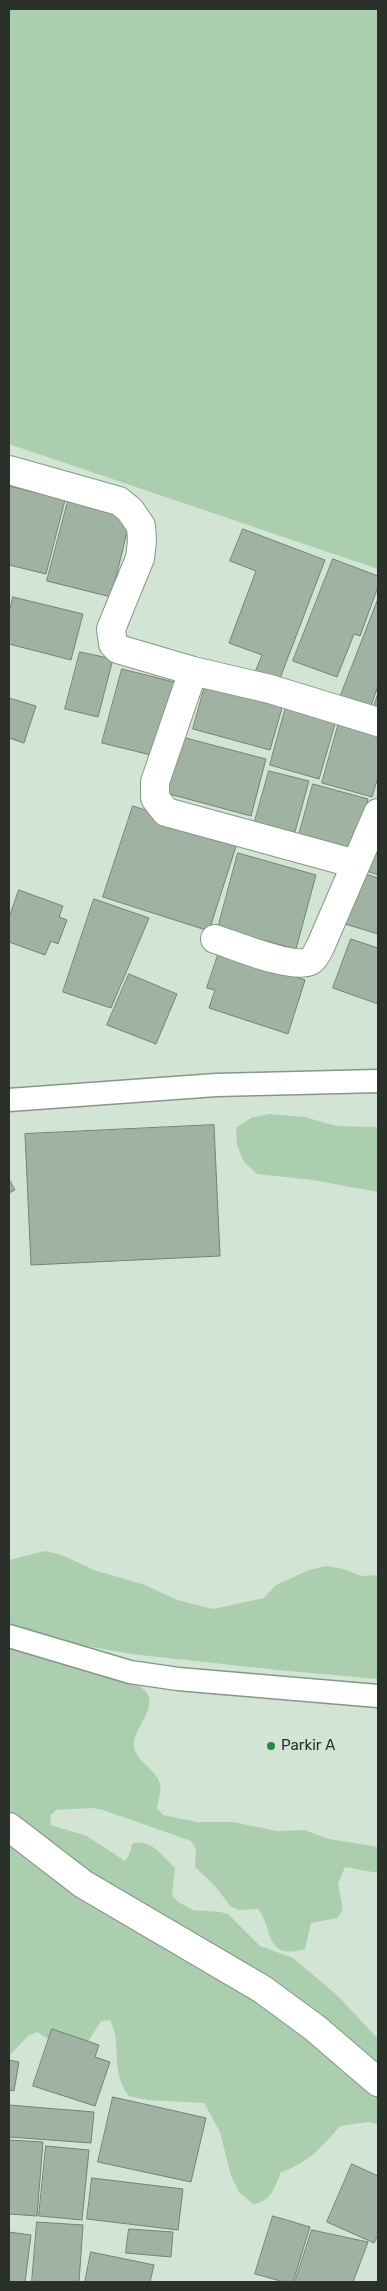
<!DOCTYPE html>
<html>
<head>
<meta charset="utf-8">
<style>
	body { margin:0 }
	#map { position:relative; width:387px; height:2291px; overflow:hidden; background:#d2e5d4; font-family:Rubik,sans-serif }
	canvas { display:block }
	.frame { position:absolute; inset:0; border:10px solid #2a312b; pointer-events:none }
</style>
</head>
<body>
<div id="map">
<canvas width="387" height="2291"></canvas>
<div class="frame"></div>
</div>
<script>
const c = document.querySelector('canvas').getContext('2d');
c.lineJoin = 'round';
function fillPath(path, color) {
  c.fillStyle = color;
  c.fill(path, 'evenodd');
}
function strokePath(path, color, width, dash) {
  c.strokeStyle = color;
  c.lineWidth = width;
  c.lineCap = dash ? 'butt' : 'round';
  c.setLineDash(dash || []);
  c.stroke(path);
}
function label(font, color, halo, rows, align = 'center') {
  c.font = font + ' Rubik,sans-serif';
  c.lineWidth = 4.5;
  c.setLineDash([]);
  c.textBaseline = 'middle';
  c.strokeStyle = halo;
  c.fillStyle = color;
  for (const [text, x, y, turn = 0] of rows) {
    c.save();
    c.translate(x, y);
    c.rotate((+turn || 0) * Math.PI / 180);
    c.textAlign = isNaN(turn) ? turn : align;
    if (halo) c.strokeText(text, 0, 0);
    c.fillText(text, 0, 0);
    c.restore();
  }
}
const green = new Path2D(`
	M 9,9 L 378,9 L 378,569 L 9,444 Z
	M 269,1114 L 304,1117 L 337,1126 L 378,1127 L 378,1192 L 313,1180 L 257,1174 L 244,1162 L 237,1145 L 236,1128 L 251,1118 Z
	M 45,1551 L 62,1555 L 94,1570 L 145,1585 L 177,1600 L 213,1609 L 264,1598 L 276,1585 L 309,1570 L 326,1566 L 344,1569 L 361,1576 L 378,1575 L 378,1679 L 278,1670 L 131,1654 L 76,1644 L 9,1625 L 9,1560 Z
	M 9,1648 L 139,1686 C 165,1702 135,1724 134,1744 C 133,1759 154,1768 159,1781 C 163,1789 158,1800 157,1808 L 163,1815 L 197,1822 L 233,1822 L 277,1831 L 304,1830 L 329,1839 L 378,1847 L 378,1873 L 345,1867 L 338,1884 L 343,1910 L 337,1918 L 311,1923 L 305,1949 C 264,1961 274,1929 258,1909 L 239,1910 L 231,1907 L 215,1886 L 195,1867 L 196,1849 L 191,1841 L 103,1810 L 93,1808 L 56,1810 L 50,1816 L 51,1825 L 87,1836 L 125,1861 L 130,1853 L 132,1844 C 150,1837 162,1856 175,1868 L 172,1895 L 178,1902 L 193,1910 L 220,1912 L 228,1914 L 260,1946 L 293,1958 L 339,1997 L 378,2039 L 378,2124 L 367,2122 L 340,2126 C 323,2146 307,2164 281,2172 C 275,2187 271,2202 253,2204 L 239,2192 L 231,2176 L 220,2132 L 204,2103 L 147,2100 L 129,2096 C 109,2071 123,2044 110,2020 L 101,2021 L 86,2045 L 52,2041 L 37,2032 L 28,2036 L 9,2056 Z`);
const building = new Path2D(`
	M 9,486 L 65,500 L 46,574 L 9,565 Z
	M 68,501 L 131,516 L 111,597 L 47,581 Z
	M 243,529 L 325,560 L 279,681 L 255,672 L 262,655 L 229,643 L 256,571 L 230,561 Z
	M 333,559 L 378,576 L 378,587 L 360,636 L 354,634 L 337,677 L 293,661 Z
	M 13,597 L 83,614 L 71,660 L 9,644 L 9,613 Z
	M 378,599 L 378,686 L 369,711 L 339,700 Z
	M 80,652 L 113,659 L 98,717 L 65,709 Z
	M 122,669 L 178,683 L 159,757 L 102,743 Z
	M 207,679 L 284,701 L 270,750 L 193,729 Z
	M 378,694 L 378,714 L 372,711 Z
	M 9,698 L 36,706 L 24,743 L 9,738 Z
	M 287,703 L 337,717 L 319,779 L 270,765 Z
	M 341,715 L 378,733 L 378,777 L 372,797 L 322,783 Z
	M 178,736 L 266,759 L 251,816 L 162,792 Z
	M 269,771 L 309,781 L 293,839 L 253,828 Z
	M 313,784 L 368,799 L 353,857 L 297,842 Z
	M 133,806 L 238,840 L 209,931 L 103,897 Z
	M 378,832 L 378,875 L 364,870 Z
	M 238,853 L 316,875 L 296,949 L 218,928 Z
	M 363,873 L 378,878 L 378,934 L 345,924 Z
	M 19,890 L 63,906 L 59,917 L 67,920 L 58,944 L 51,941 L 45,955 L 9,942 L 9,918 Z
	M 94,899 L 149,918 L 111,1008 L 63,992 Z
	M 351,939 L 378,948 L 378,1004 L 333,988 Z
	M 219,952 L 305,980 L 288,1034 L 209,1008 L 215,990 L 207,988 Z
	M 129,974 L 177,994 L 156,1044 L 107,1025 Z
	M 214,1125 L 220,1256 L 31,1265 L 25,1134 Z
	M 9,1179 L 15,1190 L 9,1193 Z
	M 52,2029 L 99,2045 L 95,2057 L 110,2062 L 95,2106 L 33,2086 Z
	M 9,2060 L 19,2062 L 14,2091 L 9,2090 Z
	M 113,2097 L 206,2118 L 191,2182 L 98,2162 Z
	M 9,2105 L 94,2112 L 91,2143 L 9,2137 Z
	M 9,2140 L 43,2142 L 37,2216 L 9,2214 Z
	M 46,2146 L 89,2150 L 82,2220 L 39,2216 Z
	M 352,2164 L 378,2176 L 378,2235 L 374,2243 L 327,2222 Z
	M 92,2178 L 183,2189 L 178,2230 L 87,2219 Z
	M 273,2216 L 310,2227 L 293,2282 L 284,2282 L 255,2274 Z
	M 37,2222 L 83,2225 L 79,2282 L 32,2282 Z
	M 129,2229 L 173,2232 L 171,2257 L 126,2253 Z
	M 312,2230 L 368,2242 L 353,2282 L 295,2282 Z
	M 9,2232 L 31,2235 L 25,2282 L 9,2282 Z
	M 91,2252 L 154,2265 L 150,2282 L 85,2282 Z`);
const service = new Path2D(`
	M 9,1100 L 216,1085 L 378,1081
	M 9,1636 L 130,1672 L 178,1679 L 378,1696`);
const minor = new Path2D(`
	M 9,470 L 119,501 L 130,510 L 141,526 L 142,541 L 140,558 L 111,629 L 113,644 L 118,649 L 193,671 L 270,689 L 378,722
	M 193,671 L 155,782 L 155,798 L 166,812 L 356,864
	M 215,939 C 234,945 293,970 310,961 C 315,958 318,951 321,945 L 378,813
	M 9,1827 L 83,1884 L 262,1989 L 315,2028 L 378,2082`);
const markers = [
	[271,1746,5,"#248a40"]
];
const poiNames = [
	["Parkir A",281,1746]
];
fillPath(green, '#aaceae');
fillPath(building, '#a0b2a2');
strokePath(building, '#728374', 1);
strokePath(service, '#859787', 25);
strokePath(minor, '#859787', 30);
strokePath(service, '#fff', 22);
strokePath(minor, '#fff', 28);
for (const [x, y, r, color] of markers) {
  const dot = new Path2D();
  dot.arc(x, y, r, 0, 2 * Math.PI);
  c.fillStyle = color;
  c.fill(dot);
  strokePath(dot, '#d2e5d4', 2);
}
label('15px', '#2a312b', '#d2e5d4', poiNames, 'left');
</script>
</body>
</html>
